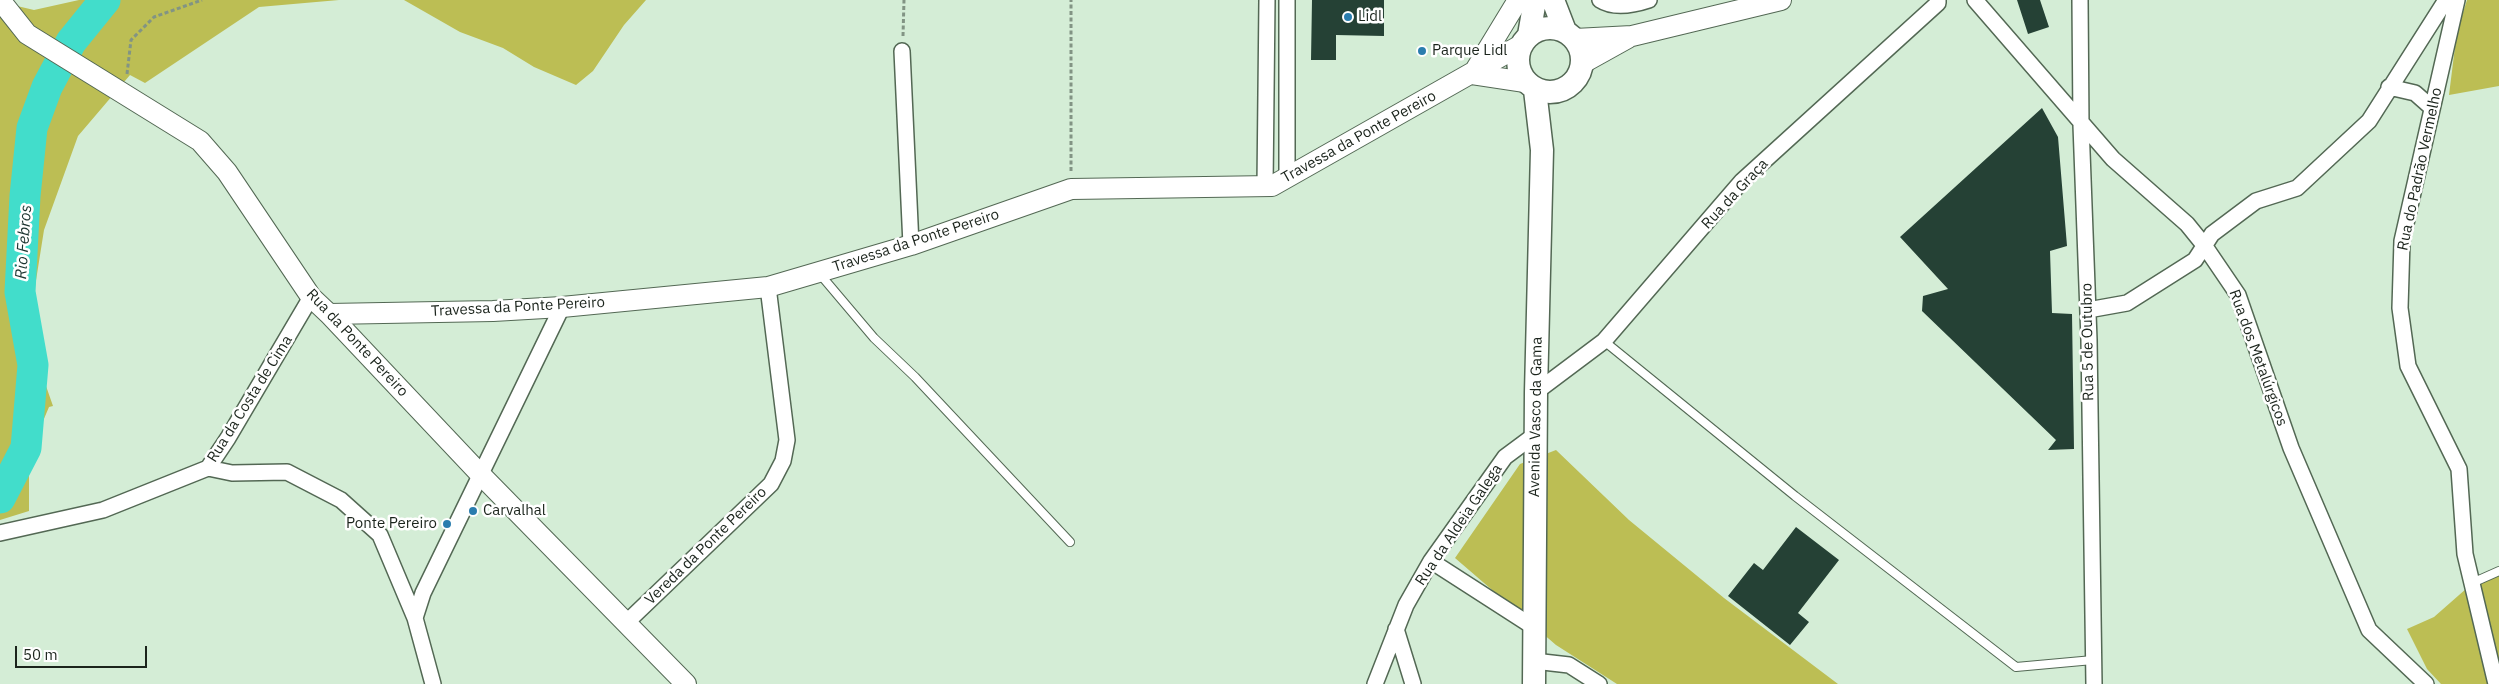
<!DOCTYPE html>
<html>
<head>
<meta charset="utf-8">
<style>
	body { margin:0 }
	#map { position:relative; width:2499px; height:684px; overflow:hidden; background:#d4edd6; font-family:"IBM Plex Sans",sans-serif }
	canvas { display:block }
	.scale { position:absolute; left:15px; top:646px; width:132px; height:22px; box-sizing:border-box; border:2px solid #1b241c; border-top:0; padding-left:6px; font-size:15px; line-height:18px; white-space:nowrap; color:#1b241c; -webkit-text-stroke:4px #fff; paint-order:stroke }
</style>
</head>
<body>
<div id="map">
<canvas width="2499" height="684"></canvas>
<div class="scale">50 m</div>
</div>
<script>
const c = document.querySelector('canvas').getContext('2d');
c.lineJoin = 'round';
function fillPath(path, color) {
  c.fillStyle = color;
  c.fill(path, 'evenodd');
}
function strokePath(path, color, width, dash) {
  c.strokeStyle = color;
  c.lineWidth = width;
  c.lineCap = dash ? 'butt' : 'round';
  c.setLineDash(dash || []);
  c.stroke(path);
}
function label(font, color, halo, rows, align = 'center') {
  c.font = font + ' "IBM Plex Sans",sans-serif';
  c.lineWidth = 5;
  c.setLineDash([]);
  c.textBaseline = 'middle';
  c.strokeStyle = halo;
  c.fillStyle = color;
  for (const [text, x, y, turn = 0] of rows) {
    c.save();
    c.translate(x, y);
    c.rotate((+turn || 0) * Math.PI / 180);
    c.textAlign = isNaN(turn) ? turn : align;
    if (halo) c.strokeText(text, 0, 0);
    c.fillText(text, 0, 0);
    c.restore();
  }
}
const forest = new Path2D(`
	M 79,0 L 339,0 L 259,7 L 145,83 L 130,75 L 78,136 L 44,230 L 34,293 L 46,386 L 53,406 L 49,407 L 29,454 L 29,511 L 0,520 L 0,2 L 34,10 Z
	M 404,0 L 646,0 L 624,25 L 593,71 L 576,85 L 534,67 L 503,48 L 460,32 Z
	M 2467,0 L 2499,0 L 2499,86 L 2449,95 L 2457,31 Z
	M 1556,450 L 1629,520 L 1724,598 L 1838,684 L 1617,684 L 1556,645 L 1455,558 L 1520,464 Z
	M 2499,569 L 2499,684 L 2441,684 L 2427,669 L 2407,629 L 2434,617 L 2475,581 Z`);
const river = new Path2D(`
	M 0,498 L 26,448 L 33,365 L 20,292 L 25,196 L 32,128 L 47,87 L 71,42 L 105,0`);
const building = new Path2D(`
	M 1312,0 L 1384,0 L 1384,36 L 1336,35 L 1336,60 L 1311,60 Z
	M 2017,0 L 2040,0 L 2049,27 L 2028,34 Z
	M 2042,108 L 2058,137 L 2067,246 L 2050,251 L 2052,313 L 2072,314 L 2074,449 L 2048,450 L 2056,440 L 1922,311 L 1923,296 L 1948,289 L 1900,237 Z
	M 1796,527 L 1839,560 L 1798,613 L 1809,622 L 1790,645 L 1728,596 L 1754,563 L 1763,570 Z`);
const path = new Path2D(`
	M 903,36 L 904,0
	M 127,74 L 131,40 L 154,17 L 202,0
	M 1071,171 L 1071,0`);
const lane = new Path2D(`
	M 819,273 L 874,338 L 915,377 L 1070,542
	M 1604,341 L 1795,496 L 2016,667 L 2093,660
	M 2472,583 L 2499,571`);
const street = new Path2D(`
	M 1600,0 C 1614,9 1634,5 1649,0
	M 1975,0 L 2113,159 L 2187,224 L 2204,245 L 2238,295 L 2291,448 L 2369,630 L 2426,684
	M 2080,0 L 2081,125 L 2089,340 L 2094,684
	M 2457,0 L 2402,241 L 2400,308 L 2408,366 L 2459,469 L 2465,554 L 2496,684
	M 902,51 L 911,245
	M 2389,87 L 2415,93 L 2432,108
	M 1287,177 L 1287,0
	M 1265,186 L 1267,0
	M 2088,310 L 2127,303 L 2195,260 L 2212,234 L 2256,201 L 2297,188 L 2369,121 L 2446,0
	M 1536,392 L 1604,341 L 1742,181 L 1938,3 L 1938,0
	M 208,468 L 232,473 L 287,472 L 341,500 L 380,535 L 415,618 L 433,684
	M 0,533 L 103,510 L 208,468 L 228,438 L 311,297
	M 1431,561 L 1535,628
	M 415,618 L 423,593 L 562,307
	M 626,623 L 771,484 L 783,461 L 787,440 L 768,287
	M 1396,629 L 1413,684
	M 1534,661 L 1569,665 L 1599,684
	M 1375,684 L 1406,605 L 1431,561 L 1505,457 L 1536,434`);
const secondary = new Path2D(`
	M 0,0 L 27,34 L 200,141 L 227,172 L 311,297 L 329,314 L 481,475 L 686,684
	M 1575,39 L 1632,36 L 1781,0
	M 1583,63 L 1628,38
	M 1476,69 L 1518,0
	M 1472,74 L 1525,82
	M 329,314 L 493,311 L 562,307 L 768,287 L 911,245 L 1071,189 L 1272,186 L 1521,45`);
const primary = new Path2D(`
	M 1553,0 L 1565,31
	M1518 60a32 32 0 1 1 64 0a32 32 0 1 1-64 0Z
	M 1529,35 L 1535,0
	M 1534,684 L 1536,392 L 1542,150 L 1535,90`);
const markers = [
	[1348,17,5,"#2a7dae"],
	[1422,51,5,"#2a7dae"],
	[473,511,5,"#2a7dae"],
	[447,524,5,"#2a7dae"]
];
const poiNames = [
	["Lidl",1358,17],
	["Parque Lidl",1432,51],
	["Carvalhal",483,511],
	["Ponte Pereiro",437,524,"right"]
];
const streetNames = [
	["Travessa da Ponte Pereiro",1359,137,-29],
	["Rua do Padrão Vermelho",2420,169,-78],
	["Rua da Graça",1735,194,-47],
	["Travessa da Ponte Pereiro",916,241,-18],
	["Travessa da Ponte Pereiro",518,307,-3],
	["Rua 5 de Outubro",2088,342,-91],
	["Rua da Ponte Pereiro",357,343,47],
	["Rua dos Metalúrgicos",2258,358,70],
	["Rua da Costa de Cima",250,399,-58],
	["Avenida Vasco da Gama",1536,417,-89],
	["Rua da Aldeia Galega",1459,525,-56],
	["Vereda da Ponte Pereiro",706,546,-44]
];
const waterNames = [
	["Rio Febros",24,242,-86]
];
fillPath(forest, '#bcbe54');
strokePath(river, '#42ddcb', 31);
fillPath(building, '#254135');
strokePath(lane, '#536854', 10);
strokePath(street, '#536854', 18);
strokePath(secondary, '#536854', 22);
strokePath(primary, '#536854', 25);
strokePath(path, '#829484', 3, [4, 2.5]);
strokePath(lane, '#fff', 8);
strokePath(street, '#fff', 15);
strokePath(secondary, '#fff', 20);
strokePath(primary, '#fff', 22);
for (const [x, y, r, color] of markers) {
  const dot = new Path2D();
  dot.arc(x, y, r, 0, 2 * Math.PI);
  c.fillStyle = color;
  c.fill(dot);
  strokePath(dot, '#fff', 2);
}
label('15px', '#1b241c', '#fff', poiNames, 'left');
label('15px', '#1b241c', '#fff', streetNames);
label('italic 16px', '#1b3430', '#fff', waterNames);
</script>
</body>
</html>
